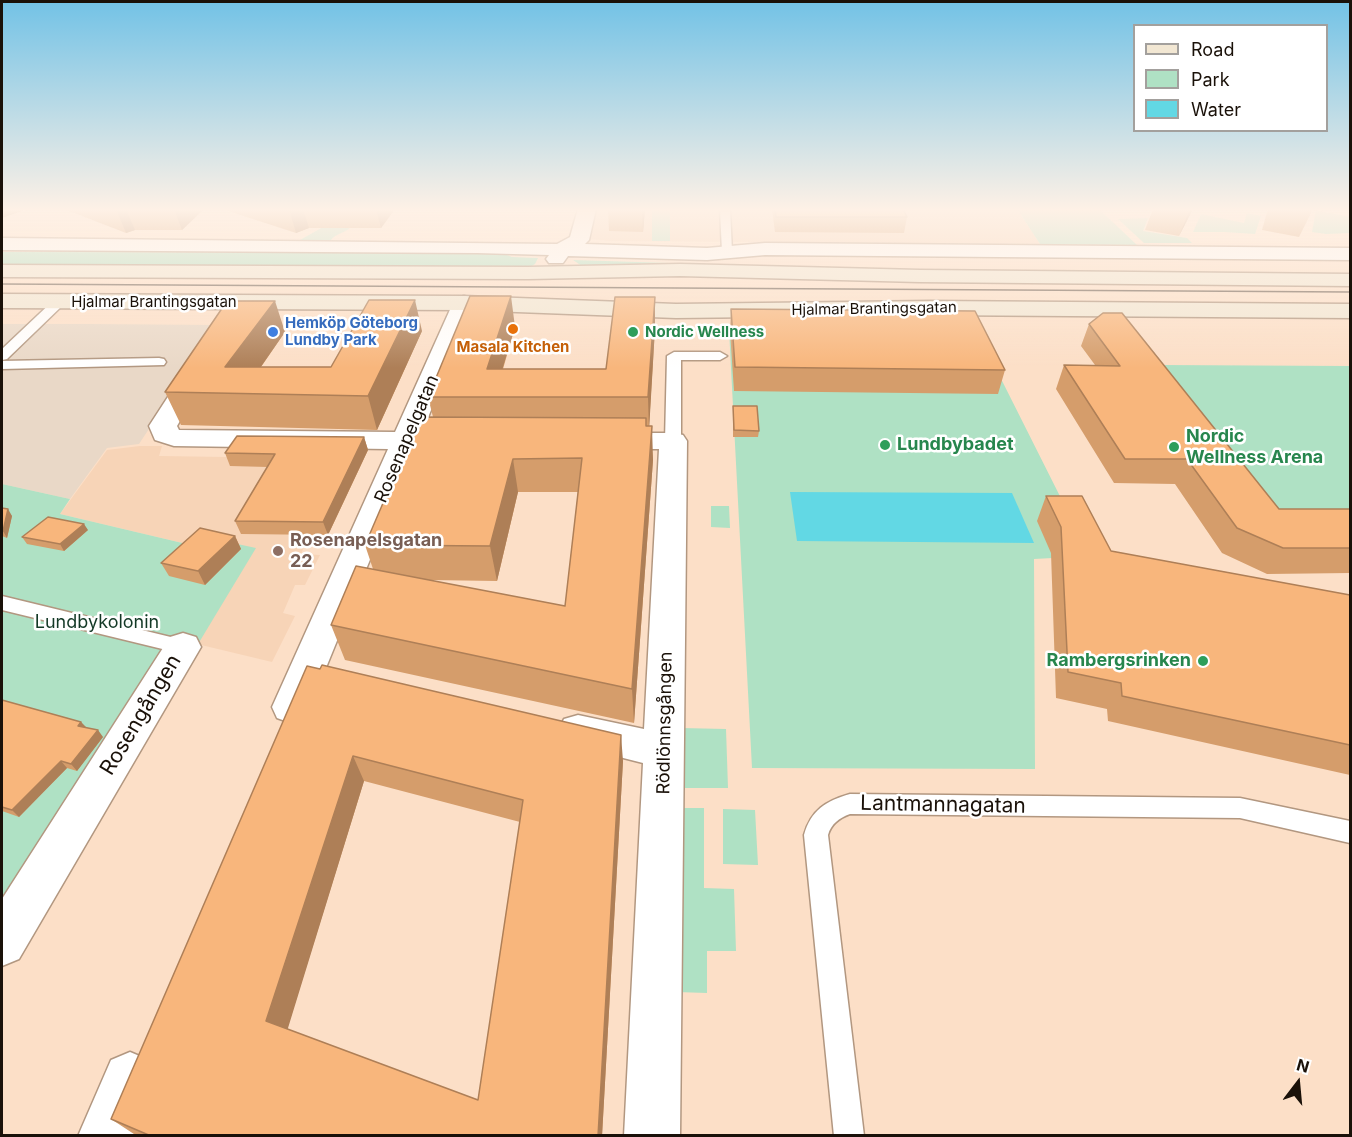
<!DOCTYPE html>
<html>
<head>
<meta charset="utf-8">
<style>
	body { margin:0 }
	#map { position:relative; width:1352px; height:1137px; overflow:hidden; background:#fcdfc7; font-family:Inter,sans-serif }
	canvas { display:block }
	.frame { position:absolute; inset:0; border:3px solid #1a1109; pointer-events:none }
	.legend { position:absolute; left:1133px; top:24px; width:195px; height:108px; box-sizing:border-box; background:#fff; border:2px solid #a3a09d; margin:0; padding:8px 10px; list-style:none; font-size:18px; color:#1a1109 }
	.legend li { display:flex; align-items:center; gap:12px; height:30px }
	.legend b { width:30px; border:2px solid #a3a09d }
	.north { position:absolute; left:1268px; top:1053px; width:60px; height:60px; -webkit-text-stroke:4px #fff; paint-order:stroke; rotate:16deg; font-size:16px; font-weight:700; line-height:24px; text-align:center; color:#1a1109 }
	.north::after { content:''; display:block; margin:auto; width:21px; height:27px; background:#1a1109; clip-path:polygon(50% 0,100% 100%,50% 72%,0 100%) }
</style>
</head>
<body>
<div id="map">
<canvas width="1352" height="1137"></canvas>
<div class="frame"></div>
<ul class="legend">
<li><b style="height:8px;background:#f2e7d3"></b>Road</li>
<li><b style="height:16px;background:#afe1c4"></b>Park</li>
<li><b style="height:16px;background:#62d8e4"></b>Water</li>
</ul>
<div class="north">N</div>
</div>
<script>
const c = document.querySelector('canvas').getContext('2d');
c.lineJoin = 'round';
function fillPath(path, color) {
  c.fillStyle = color;
  c.fill(path, 'evenodd');
}
function strokePath(path, color, width, dash) {
  c.strokeStyle = color;
  c.lineWidth = width;
  c.lineCap = dash ? 'butt' : 'round';
  c.setLineDash(dash || []);
  c.stroke(path);
}
function label(font, color, halo, rows, align = 'center') {
  c.font = font + ' Inter,sans-serif';
  c.lineWidth = 5;
  c.setLineDash([]);
  c.textBaseline = 'middle';
  c.strokeStyle = halo;
  c.fillStyle = color;
  for (const [text, x, y, turn = 0] of rows) {
    c.save();
    c.translate(x, y);
    c.rotate((+turn || 0) * Math.PI / 180);
    c.textAlign = isNaN(turn) ? turn : align;
    if (halo) c.strokeText(text, 0, 0);
    c.fillText(text, 0, 0);
    c.restore();
  }
}
const built = new Path2D(`
	M 595,209 L 1017,209 L 1040,244 L 609,241 L 590,239 Z
	M 140,446 L 162,446 L 159,456 L 364,459 L 328,535 L 309,535 L 301,554 L 320,555 L 305,585 L 295,585 L 283,613 L 295,616 L 272,662 L 197,644 L 255,548 L 195,546 L 60,514 L 107,450 Z`);
const industrial = new Path2D(`
	M 2,324 L 88,324 L 218,325 L 139,444 L 107,448 L 70,499 L 2,484 Z`);
const green = new Path2D(`
	M 652,209 L 670,209 L 670,241 L 652,241 Z
	M 1017,209 L 1099,209 L 1137,245 L 1040,244 Z
	M 1316,210 L 1350,217 L 1350,233 L 1326,234 L 1312,232 Z
	M 1247,213 L 1261,216 L 1255,234 L 1225,232 L 1193,232 L 1201,214 L 1244,223 Z
	M 1148,218 L 1143,231 L 1187,238 L 1192,243 L 1144,243 L 1118,219 Z
	M 323,227 L 351,227 C 344,234 336,233 331,240 L 300,240 Z
	M 2,252 L 502,253 L 512,257 L 538,258 L 535,264 L 530,267 L 2,266 Z
	M 573,260 L 670,263 L 670,267 L 582,266 Z
	M 729,330 L 978,333 L 1090,556 L 1034,559 L 1035,769 L 752,768 Z
	M 1163,365 L 1350,366 L 1350,518 L 1285,518 Z
	M 2,484 L 70,499 L 60,514 L 195,546 L 205,537 L 256,548 L 2,969 Z
	M 711,506 L 729,506 L 730,528 L 711,527 Z
	M 681,728 L 726,729 L 728,788 L 680,788 Z
	M 680,808 L 704,808 L 704,888 L 734,889 L 736,951 L 707,951 L 707,993 L 676,992 Z
	M 723,809 L 755,810 L 758,865 L 723,864 Z`);
const water = new Path2D(`
	M 790,492 L 1012,493 L 1034,543 L 797,541 Z`);
const lane = new Path2D(`
	M 720,209 L 730,209 L 732,252 L 727,255 L 722,252 Z
	M 60,297 L 64,298 L 64,304 L 7,359 L 2,360 L 2,349 L 56,298 Z
	M 674,352 L 720,352 L 727,356 L 720,360 L 681,360 L 681,441 L 673,446 L 665,441 L 667,356 Z
	M 159,358 L 164,359 L 166,362 L 164,365 L 2,369 L 2,361 Z
	M 2,596 L 183,640 L 190,642 L 193,647 L 190,652 L 183,654 L 2,610 Z
	M 850,794 L 1240,798 L 1350,821 L 1350,843 L 1240,818 L 850,814 C 839,818 831,824 828,835 L 864,1136 L 834,1136 L 804,835 C 811,810 826,801 850,794 Z`);
const street = new Path2D(`
	M 578,209 L 596,209 L 589,240 L 585,244 L 707,248 L 765,243 L 1350,248 L 1350,260 L 765,255 L 707,260 L 568,256 L 563,263 L 549,263 L 546,259 L 549,255 L 477,253 L 2,250 L 2,238 L 557,244 L 570,237 Z
	M 464,296 L 472,298 L 475,303 L 422,432 L 463,435 L 467,441 L 463,447 L 453,449 L 415,449 L 310,707 L 305,718 L 291,723 L 277,718 L 272,707 L 388,449 L 174,446 L 155,440 L 149,426 L 188,366 L 197,364 L 206,366 L 209,371 L 177,426 L 179,430 L 395,432 L 453,303 L 456,298 Z
	M 607,433 L 673,433 L 683,435 L 687,441 L 680,1136 L 624,1136 L 643,763 L 564,743 L 558,731 L 564,719 L 578,715 L 644,729 L 659,449 L 607,449 L 597,447 L 593,441 L 597,435 Z
	M 183,633 L 196,637 L 201,647 L 19,959 L 2,966 L 2,899 L 170,637 Z
	M 130,1052 L 149,1060 L 157,1079 L 135,1136 L 78,1136 L 111,1060 Z`);
const secondary = new Path2D(`
	M 680,264 L 920,270 L 1350,274 L 1350,286 L 920,282 L 680,276 L 528,279 L 2,277 L 2,265 L 528,267 Z
	M 2,294 L 464,296 L 676,304 L 930,301 L 1350,304 L 1350,318 L 930,315 L 676,318 L 464,310 L 2,308 Z`);
const tram = new Path2D(`
	M 2,284 L 1350,292`);
const wall = new Path2D(`
	M 64,209 L 204,209 L 182,230 L 135,230 L 126,233 Z
	M 222,209 L 395,209 L 381,228 L 309,228 L 296,233 Z
	M 608,209 L 645,209 L 643,232 L 609,231 Z
	M 772,209 L 903,209 L 907,217 L 904,233 L 775,232 Z
	M 1153,209 L 1193,209 L 1179,236 L 1145,230 Z
	M 1268,209 L 1313,209 L 1299,237 L 1262,230 Z
	M 655,297 L 655,328 L 649,426 L 653,460 L 634,723 L 345,660 L 331,625 L 373,569 L 365,545 L 433,417 L 428,397 L 515,327 L 503,369 L 606,369 ZM 518,492 L 578,492 L 565,606 L 429,580 L 497,581 Z
	M 731,309 L 1005,370 L 998,394 L 734,391 L 730,331 Z
	M 1089,324 L 1279,509 L 1350,509 L 1350,573 L 1267,574 L 1222,553 L 1175,484 L 1114,483 L 1056,389 L 1064,365 L 1095,365 L 1081,346 Z
	M 422,331 L 377,430 L 181,425 L 165,392 L 285,332 L 261,367 L 331,367 Z
	M 733,406 L 759,431 L 758,437 L 733,437 Z
	M 364,437 L 368,450 L 328,535 L 241,534 L 235,521 L 268,467 L 230,466 L 225,453 Z
	M 1046,496 L 1111,551 L 1350,595 L 1350,775 L 1108,721 L 1107,709 L 1056,698 L 1051,553 L 1037,521 Z
	M 2,508 L 12,516 L 7,538 L 2,536 Z
	M 88,530 L 64,551 L 27,544 L 22,537 Z
	M 235,536 L 241,549 L 205,585 L 169,576 L 161,563 Z
	M 320,669 L 623,761 L 602,1136 L 137,1136 L 111,1119 ZM 364,781 L 520,822 L 478,1100 L 287,1029 Z
	M 2,700 L 81,722 L 86,728 L 103,737 L 77,771 L 67,768 L 19,817 L 2,811 Z`);
const shadedWall = new Path2D(`
	M 2,209 L 28,209 L 2,218 Z
	M 116,209 L 126,209 L 135,230 L 126,233 Z
	M 174,209 L 204,209 L 182,230 Z
	M 289,209 L 303,209 L 309,228 L 296,233 Z
	M 376,209 L 395,209 L 381,228 Z
	M 642,209 L 645,209 L 643,232 Z
	M 1190,209 L 1193,209 L 1179,236 Z
	M 511,296 L 515,327 L 494,397 L 487,369 Z
	M 655,297 L 655,328 L 649,431 L 648,397 Z
	M 415,300 L 422,331 L 377,430 L 368,396 Z
	M 275,301 L 285,332 L 242,394 L 225,367 Z
	M 652,426 L 653,460 L 634,723 L 632,689 Z
	M 364,437 L 368,450 L 328,535 L 323,522 Z
	M 513,459 L 518,492 L 497,581 L 490,546 Z
	M 8,509 L 12,516 L 7,538 L 3,531 Z
	M 84,524 L 88,530 L 64,551 L 60,544 Z
	M 235,536 L 241,549 L 205,585 L 198,571 Z
	M 81,722 L 87,728 L 78,726 Z
	M 98,730 L 103,737 L 77,771 L 71,764 Z
	M 621,735 L 623,761 L 602,1136 L 598,1136 Z
	M 353,756 L 364,781 L 284,1041 L 266,1021 Z
	M 61,761 L 67,768 L 19,817 L 12,810 Z`);
const building = new Path2D(`
	M 775,209 L 903,209 L 907,217 L 776,217 Z
	M 470,296 L 511,296 L 487,369 L 606,369 L 615,297 L 655,297 L 648,397 L 428,397 Z
	M 369,300 L 415,300 L 368,396 L 165,392 L 227,301 L 275,301 L 225,367 L 331,367 Z
	M 731,309 L 975,311 L 1005,370 L 735,367 Z
	M 1103,313 L 1122,313 L 1279,509 L 1350,509 L 1350,548 L 1283,548 L 1237,528 L 1187,459 L 1125,459 L 1064,365 L 1120,366 L 1089,324 Z
	M 733,406 L 757,406 L 759,431 L 734,430 Z
	M 420,417 L 646,418 L 646,426 L 652,426 L 632,689 L 331,625 L 356,566 L 565,606 L 582,458 L 513,459 L 490,546 L 365,545 Z
	M 237,436 L 364,437 L 323,522 L 235,521 L 275,454 L 225,453 Z
	M 1046,496 L 1082,496 L 1111,551 L 1350,595 L 1350,745 L 1122,696 L 1121,683 L 1068,672 L 1061,527 Z
	M 2,508 L 8,509 L 3,531 L 2,531 Z
	M 48,517 L 84,524 L 60,544 L 22,537 Z
	M 200,528 L 235,536 L 198,571 L 161,563 Z
	M 322,665 L 621,735 L 598,1136 L 151,1136 L 111,1119 L 307,666 L 320,669 ZM 353,756 L 523,800 L 478,1100 L 266,1021 Z
	M 2,700 L 81,722 L 78,726 L 98,730 L 71,764 L 61,761 L 12,810 L 2,807 Z`);
const markers = [
	[513,329,6,"#e8710a"],
	[273,332,6,"#3f7fe0"],
	[633,332,6,"#2e9e5b"],
	[885,445,6,"#2e9e5b"],
	[1174,447,6,"#2e9e5b"],
	[278,551,6,"#8d6e63"],
	[1203,661,6,"#2e9e5b"]
];
const farStreetnames = [
	["Hjalmar Brantingsgatan",154,302],
	["Hjalmar Brantingsgatan",874,309,-1]
];
const farShopnames = [
	["Hemköp Göteborg",285,323],
	["Lundby Park",285,340]
];
const farLeisurenames = [
	["Nordic Wellness",645,332]
];
const farFoodnames = [
	["Masala Kitchen",513,347]
];
const leisureNames = [
	["Nordic",1186,437],
	["Wellness Arena",1186,458],
	["Lundbybadet",897,445],
	["Rambergsrinken",1191,661,"right"]
];
const streetNames = [
	["Rosenapelgatan",407,439,-67],
	["Rödlönnsgången",665,723,-89]
];
const educationNames = [
	["Rosenapelsgatan",290,541],
	["22",290,562]
];
const parkNames = [
	["Lundbykolonin",97,623]
];
const nearStreetnames = [
	["Rosengången",141,715,-59],
	["Lantmannagatan",943,805,1]
];
fillPath(built, '#f7d4b7');
fillPath(industrial, '#e9d8c7');
fillPath(green, '#afe1c4');
fillPath(water, '#62d8e4');
strokePath(lane, '#b29780', 3);
strokePath(street, '#b29780', 3);
strokePath(secondary, '#b29780', 3);
fillPath(lane, '#fff');
fillPath(street, '#fff');
fillPath(secondary, '#f2e7d3');
strokePath(tram, '#716052', 1.5);
fillPath(wall, '#d59d6b');
fillPath(shadedWall, '#ae7f57');
fillPath(building, '#f8b67c');
strokePath(building, '#ae7f57', 1.5);
const sky = c.createLinearGradient(0, 0, 0, 368);
sky.addColorStop(0, '#72c2e6');
sky.addColorStop(0.57, '#fef1e6');
sky.addColorStop(1, '#fef1e600');
c.fillStyle = sky;
c.fillRect(0, 0, 1352, 368);
for (const [x, y, r, color] of markers) {
  const dot = new Path2D();
  dot.arc(x, y, r, 0, 2 * Math.PI);
  c.fillStyle = color;
  c.fill(dot);
  strokePath(dot, '#fff', 2);
}
label('15px', '#1a1109', '#fff', farStreetnames);
label('bold 15px', '#366cbe', '#fff', farShopnames, 'left');
label('bold 15px', '#27864d', '#fff', farLeisurenames, 'left');
label('bold 15px', '#c56008', '#fff', farFoodnames);
label('bold 18px', '#27864d', '#fff', leisureNames, 'left');
label('18px', '#1a1109', '#fff', streetNames);
label('bold 18px', '#785e54', '#fff', educationNames, 'left');
label('18px', '#133926', '#fff', parkNames);
label('21px', '#1a1109', '#fff', nearStreetnames);
</script>
</body>
</html>
